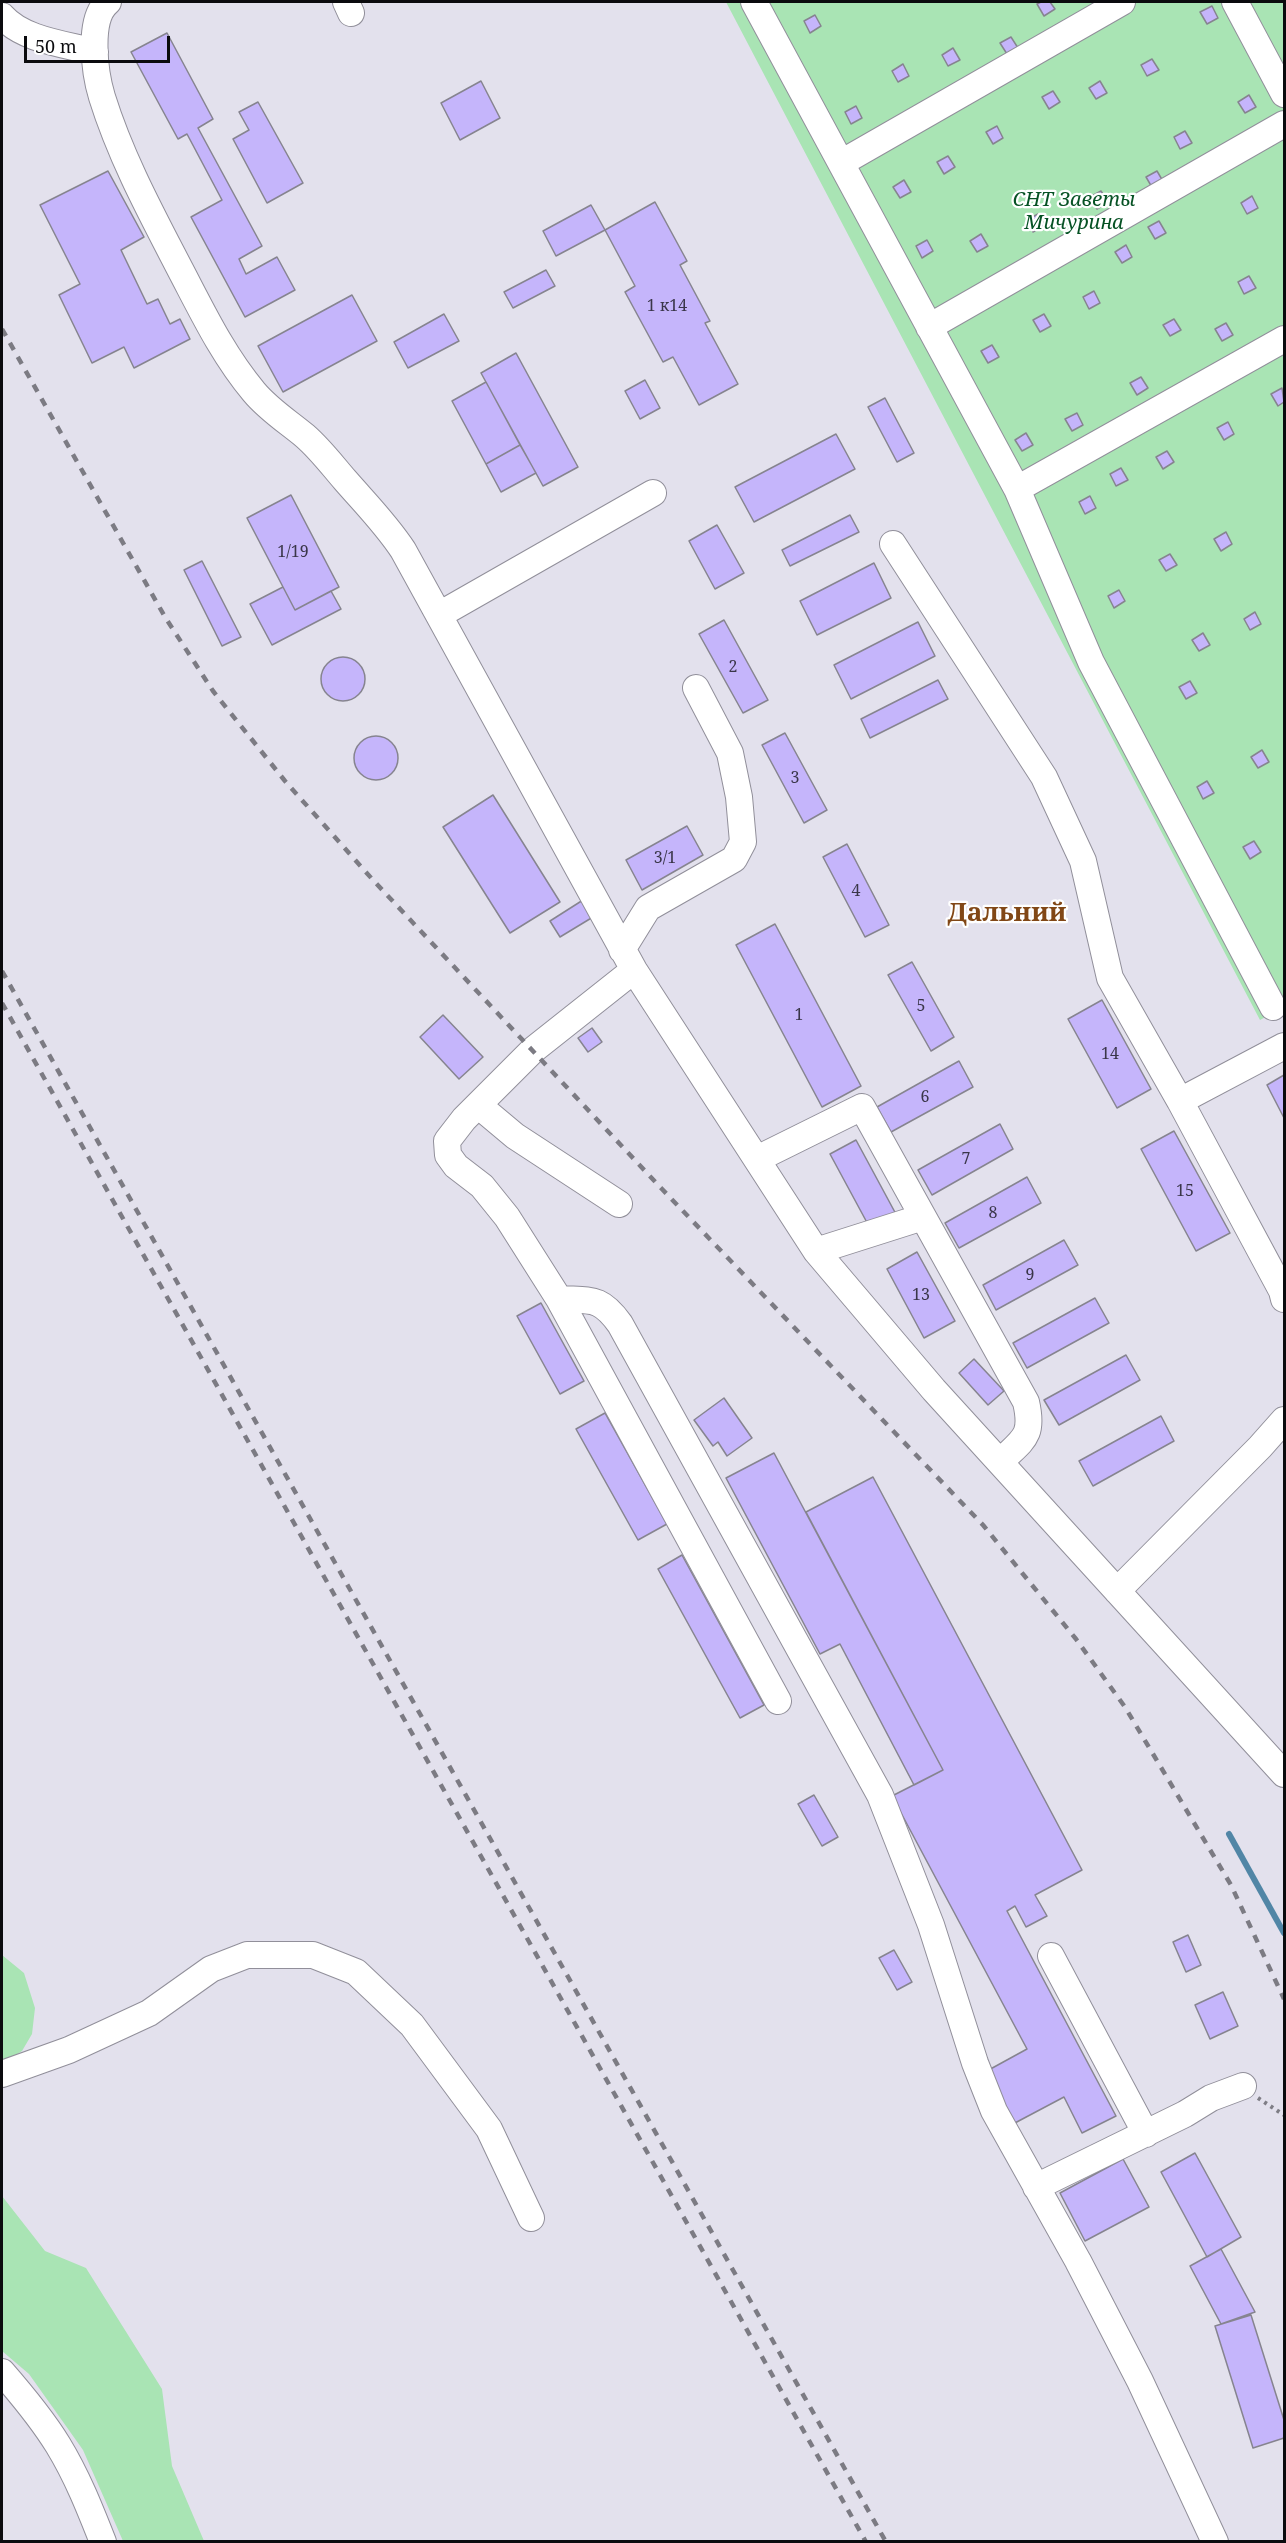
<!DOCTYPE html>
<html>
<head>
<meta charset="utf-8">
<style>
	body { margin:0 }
	#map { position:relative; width:1286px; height:2543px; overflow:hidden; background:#e3e1ed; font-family:"Noto Serif",serif }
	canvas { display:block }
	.frame { position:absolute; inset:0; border:3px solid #0b0b0e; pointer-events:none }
	.scale { position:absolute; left:24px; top:36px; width:146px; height:27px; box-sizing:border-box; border:3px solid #0b0b0e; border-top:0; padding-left:8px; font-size:18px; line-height:21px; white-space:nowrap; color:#0b0b0e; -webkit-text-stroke:4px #fff; paint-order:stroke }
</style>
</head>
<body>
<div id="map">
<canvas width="1286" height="2543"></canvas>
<div class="frame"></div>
<div class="scale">50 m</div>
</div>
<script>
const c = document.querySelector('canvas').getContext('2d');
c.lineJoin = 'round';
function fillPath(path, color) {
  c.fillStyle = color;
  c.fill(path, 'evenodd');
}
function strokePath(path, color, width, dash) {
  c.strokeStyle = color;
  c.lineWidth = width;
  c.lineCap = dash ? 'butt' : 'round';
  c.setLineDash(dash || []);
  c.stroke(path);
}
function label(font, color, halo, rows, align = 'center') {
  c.font = font + ' "Noto Serif",serif';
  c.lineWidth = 4.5;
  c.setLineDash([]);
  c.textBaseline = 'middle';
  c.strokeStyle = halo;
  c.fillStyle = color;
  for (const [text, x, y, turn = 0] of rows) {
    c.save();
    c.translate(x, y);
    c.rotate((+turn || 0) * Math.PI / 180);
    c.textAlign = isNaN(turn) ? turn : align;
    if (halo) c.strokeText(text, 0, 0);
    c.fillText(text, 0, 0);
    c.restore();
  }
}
const green = new Path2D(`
	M 726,2 L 1284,2 L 1284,1007 L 1260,1020 Z
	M 2,1955 L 24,1973 L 35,2008 L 32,2034 L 22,2051 L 2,2064 Z
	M 2,2196 L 45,2251 L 86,2268 L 162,2389 L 172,2466 L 204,2541 L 123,2541 L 83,2450 L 29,2374 L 2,2351 Z`);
const stream = new Path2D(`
	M 1229,1834 L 1284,1933`);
const building = new Path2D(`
	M 1041,2 L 1050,2 L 1055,9 L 1044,16 L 1037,4 Z
	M 1212,6 L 1218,18 L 1207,24 L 1200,12 Z
	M 815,15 L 821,26 L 810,33 L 804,21 Z
	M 167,33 L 213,119 L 198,128 L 262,246 L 239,259 L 246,274 L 277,257 L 295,290 L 245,317 L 191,217 L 222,200 L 187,134 L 178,139 L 131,52 Z
	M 1011,37 L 1018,48 L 1007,54 L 1000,43 Z
	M 953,48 L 960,60 L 948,66 L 942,55 Z
	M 1152,59 L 1159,70 L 1147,76 L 1141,65 Z
	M 903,64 L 909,76 L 898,82 L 892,71 Z
	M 481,81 L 500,118 L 460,140 L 441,103 Z
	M 1100,81 L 1107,93 L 1096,99 L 1089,88 Z
	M 1053,91 L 1060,102 L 1049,109 L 1042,97 Z
	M 1249,95 L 1256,107 L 1245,113 L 1238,102 Z
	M 258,102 L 303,183 L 267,203 L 233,139 L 249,130 L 239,112 Z
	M 856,106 L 862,118 L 851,124 L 845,112 Z
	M 997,126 L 1003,138 L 993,144 L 986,132 Z
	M 1185,131 L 1192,143 L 1180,149 L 1174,137 Z
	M 948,156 L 955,167 L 944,174 L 937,162 Z
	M 108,171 L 144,237 L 121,250 L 147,304 L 158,299 L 170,324 L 180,319 L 190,339 L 134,368 L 124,347 L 92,363 L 59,295 L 80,284 L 40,205 Z
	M 1157,171 L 1164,183 L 1153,189 L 1146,177 Z
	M 904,180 L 911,192 L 900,198 L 893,187 Z
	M 1101,191 L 1108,202 L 1097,209 L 1090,197 Z
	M 1252,196 L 1258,208 L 1247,214 L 1241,203 Z
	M 655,202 L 687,261 L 680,265 L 710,321 L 705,323 L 738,384 L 699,405 L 673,357 L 663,362 L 625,292 L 635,286 L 605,230 Z
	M 591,205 L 605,230 L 556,256 L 543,231 Z
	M 1038,214 L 1045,225 L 1033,232 L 1027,220 Z
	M 1159,221 L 1166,233 L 1155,239 L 1148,227 Z
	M 981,234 L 988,246 L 977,252 L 970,241 Z
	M 927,240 L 933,251 L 922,258 L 916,246 Z
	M 1126,245 L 1132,257 L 1122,263 L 1115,252 Z
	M 546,270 L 555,286 L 513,308 L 504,292 Z
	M 1249,276 L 1256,288 L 1244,294 L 1238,282 Z
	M 1094,291 L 1100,303 L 1089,309 L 1083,297 Z
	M 352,295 L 377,341 L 283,392 L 258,346 Z
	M 444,314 L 459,341 L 408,368 L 394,342 Z
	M 1044,314 L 1051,326 L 1040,332 L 1033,320 Z
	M 1174,319 L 1181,330 L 1170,336 L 1163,325 Z
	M 1226,323 L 1233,335 L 1222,341 L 1215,329 Z
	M 992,345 L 999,357 L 988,363 L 981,351 Z
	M 516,353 L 578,467 L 543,486 L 481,373 Z
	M 1141,377 L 1148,388 L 1137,395 L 1130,383 Z
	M 645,380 L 660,408 L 640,419 L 625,391 Z
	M 486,382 L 520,445 L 486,464 L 452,401 Z
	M 1282,388 L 1284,402 L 1278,406 L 1271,394 Z
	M 885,398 L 914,453 L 897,462 L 868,407 Z
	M 1077,413 L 1083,425 L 1072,431 L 1065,419 Z
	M 1228,422 L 1234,434 L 1224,440 L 1217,428 Z
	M 1026,433 L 1033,445 L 1022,451 L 1015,440 Z
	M 836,434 L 855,469 L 754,522 L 735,487 Z
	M 520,445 L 536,473 L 501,492 L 486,464 Z
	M 1167,451 L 1174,462 L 1163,469 L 1156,457 Z
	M 1121,468 L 1128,480 L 1116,486 L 1110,474 Z
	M 291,495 L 339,587 L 295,610 L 247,518 Z
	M 1090,496 L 1096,508 L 1085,514 L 1079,502 Z
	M 850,515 L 859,532 L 790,566 L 782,550 Z
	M 717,525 L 744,573 L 715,589 L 689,541 Z
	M 1226,532 L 1232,544 L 1221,551 L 1214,539 Z
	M 1170,554 L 1177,565 L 1166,571 L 1159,560 Z
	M 202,561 L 241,637 L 222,646 L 184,570 Z
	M 874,563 L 891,598 L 817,635 L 800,601 Z
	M 283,587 L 295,610 L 331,591 L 341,609 L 272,645 L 250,604 Z
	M 1119,590 L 1125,601 L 1114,608 L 1108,596 Z
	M 1255,612 L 1261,624 L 1250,630 L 1244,619 Z
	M 724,620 L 768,700 L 743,713 L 699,634 Z
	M 918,622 L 935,656 L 851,699 L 834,665 Z
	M 1203,633 L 1210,645 L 1199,651 L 1192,640 Z
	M321 679a22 22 0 1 1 44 0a22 22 0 1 1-44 0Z
	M 938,680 L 948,699 L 870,738 L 861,719 Z
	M 1190,681 L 1197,693 L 1186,699 L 1179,687 Z
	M 785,733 L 827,810 L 804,823 L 762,745 Z
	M354 758a22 22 0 1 1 44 0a22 22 0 1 1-44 0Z
	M 1262,750 L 1269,762 L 1258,768 L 1251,757 Z
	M 1207,781 L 1214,793 L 1203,799 L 1197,787 Z
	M 493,795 L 560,902 L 510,933 L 443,827 Z
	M 687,826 L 703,855 L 642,890 L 626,860 Z
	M 1254,841 L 1261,852 L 1250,859 L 1243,847 Z
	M 847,844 L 889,925 L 865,937 L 823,857 Z
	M 583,900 L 593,917 L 560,937 L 550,921 Z
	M 775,924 L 861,1086 L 822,1107 L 736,945 Z
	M 912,962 L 954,1037 L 931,1051 L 888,975 Z
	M 1102,1000 L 1151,1089 L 1117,1108 L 1068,1019 Z
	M 443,1015 L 483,1057 L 459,1079 L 420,1037 Z
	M 592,1028 L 602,1042 L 588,1052 L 578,1038 Z
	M 959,1061 L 973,1087 L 891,1132 L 877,1107 Z
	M 1284,1075 L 1284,1118 L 1267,1085 Z
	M 1000,1124 L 1013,1149 L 932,1195 L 918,1170 Z
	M 1174,1131 L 1230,1233 L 1196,1251 L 1141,1149 Z
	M 856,1140 L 897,1216 L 871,1230 L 830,1154 Z
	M 1027,1177 L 1041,1203 L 959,1248 L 945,1223 Z
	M 1064,1240 L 1078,1265 L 996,1310 L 983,1285 Z
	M 917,1252 L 955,1321 L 924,1338 L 887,1269 Z
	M 1095,1298 L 1109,1323 L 1027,1368 L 1013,1343 Z
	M 541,1303 L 584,1381 L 560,1394 L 517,1316 Z
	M 1126,1355 L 1140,1380 L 1059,1425 L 1044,1400 Z
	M 974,1359 L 1004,1391 L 988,1405 L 959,1373 Z
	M 724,1398 L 752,1438 L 727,1456 L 718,1442 L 713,1446 L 694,1420 Z
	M 605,1413 L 667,1524 L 638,1540 L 576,1429 Z
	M 1161,1416 L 1174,1441 L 1093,1486 L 1079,1461 Z
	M 774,1453 L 943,1770 L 914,1785 L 840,1644 L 820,1654 L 726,1478 Z
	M 873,1477 L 1082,1870 L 1035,1895 L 1047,1916 L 1026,1927 L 1015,1906 L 1007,1911 L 1116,2116 L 1082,2133 L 1064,2097 L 1013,2124 L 985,2072 L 1027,2049 L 892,1796 L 943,1770 L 806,1512 Z
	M 682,1555 L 764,1705 L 740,1718 L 658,1569 Z
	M 814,1795 L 838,1837 L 822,1846 L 798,1804 Z
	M 1188,1935 L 1201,1965 L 1186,1972 L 1173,1942 Z
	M 894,1950 L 912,1982 L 897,1990 L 879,1958 Z
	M 1223,1992 L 1238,2026 L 1210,2039 L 1195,2005 Z
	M 1195,2153 L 1241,2237 L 1207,2257 L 1161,2172 Z
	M 1123,2159 L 1149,2207 L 1085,2241 L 1060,2193 Z
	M 1221,2249 L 1255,2312 L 1221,2324 L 1190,2266 Z
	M 1251,2315 L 1284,2420 L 1284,2438 L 1253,2448 L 1215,2326 Z`);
const path = new Path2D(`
	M 1258,2098 L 1284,2115`);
const minor = new Path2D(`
	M 108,2 C 87,19 95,74 102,97 C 121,158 152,215 181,271 C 203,313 223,355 254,392 C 269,410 287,421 305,436 C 320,449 332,465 345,480 C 365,503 386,524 403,550 L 634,970 L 816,1251 L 934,1390 L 1284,1774
	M 346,2 L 351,13
	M 754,2 L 1017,489 L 1091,662 L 1273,1007
	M 1235,2 L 1284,94
	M 2,16 C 23,40 65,44 95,52
	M 841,163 L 1122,2
	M 929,327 L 1284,124
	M 1017,489 L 1284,339
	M 893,544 L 1044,777 L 1083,861 L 1110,978 L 1180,1101 L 1282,1291 L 1284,1299
	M 439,615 L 653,493
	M 622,950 L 648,908 L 734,859 L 743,842 L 739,797 L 730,753 L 696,688
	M 634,970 L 533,1050 L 464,1119 L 447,1141 L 448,1155 L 456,1166 L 482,1186 L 507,1217 L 559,1299 L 778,1701
	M 1180,1101 L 1284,1046
	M 478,1105 L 515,1136 L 619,1204
	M 757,1159 L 862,1107 L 1026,1402 C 1034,1437 1023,1439 1000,1462
	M 816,1251 L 923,1217
	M 559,1299 C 591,1301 600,1296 620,1324 L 880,1795 L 931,1925 L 975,2063 L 994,2111 L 1078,2261 L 1140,2381 L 1215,2542
	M 1117,1591 L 1260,1447 L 1284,1420
	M 1051,1956 L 1146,2134
	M 2,2074 L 69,2050 L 149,2013 L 211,1969 L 247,1955 L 313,1955 L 356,1972 L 412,2025 L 489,2129 L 531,2218
	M 1036,2187 L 1185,2114 L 1211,2098 L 1243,2086
	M 2,2372 C 22,2395 42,2419 58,2445 C 77,2476 90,2509 103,2542`);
const rail = new Path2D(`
	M 2,329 L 165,617 L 213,691 L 285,781 L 373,880 L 661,1188 L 983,1525 L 1076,1639 L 1125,1707 L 1231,1885 L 1284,1999
	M 2,971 L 886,2542
	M 2,1003 L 866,2542`);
const numberNames = [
	["1 к14",667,306],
	["1/19",293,552],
	["2",733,667],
	["3",795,778],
	["3/1",665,858],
	["4",856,891],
	["5",921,1006],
	["1",799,1015],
	["14",1110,1054],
	["6",925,1097],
	["7",966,1159],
	["15",1185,1191],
	["8",993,1213],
	["9",1030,1275],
	["13",921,1295]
];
const parkNames = [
	["СНТ Заветы",1074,200],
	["Мичурина",1074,223]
];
const districtNames = [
	["Дальний",1007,914]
];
fillPath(green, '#a9e4b4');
strokePath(stream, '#5186a6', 6);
fillPath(building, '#c5b5fb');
strokePath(building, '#86848f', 1.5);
strokePath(minor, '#918f9a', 28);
strokePath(path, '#7e7d85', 4, [3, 4.5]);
strokePath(minor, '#fff', 26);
strokePath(rail, '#7c7b83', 4.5, [8, 8]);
label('16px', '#3a3649', null, numberNames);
label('italic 20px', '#065224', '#fff', parkNames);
label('bold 26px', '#814716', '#fff', districtNames);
</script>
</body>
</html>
